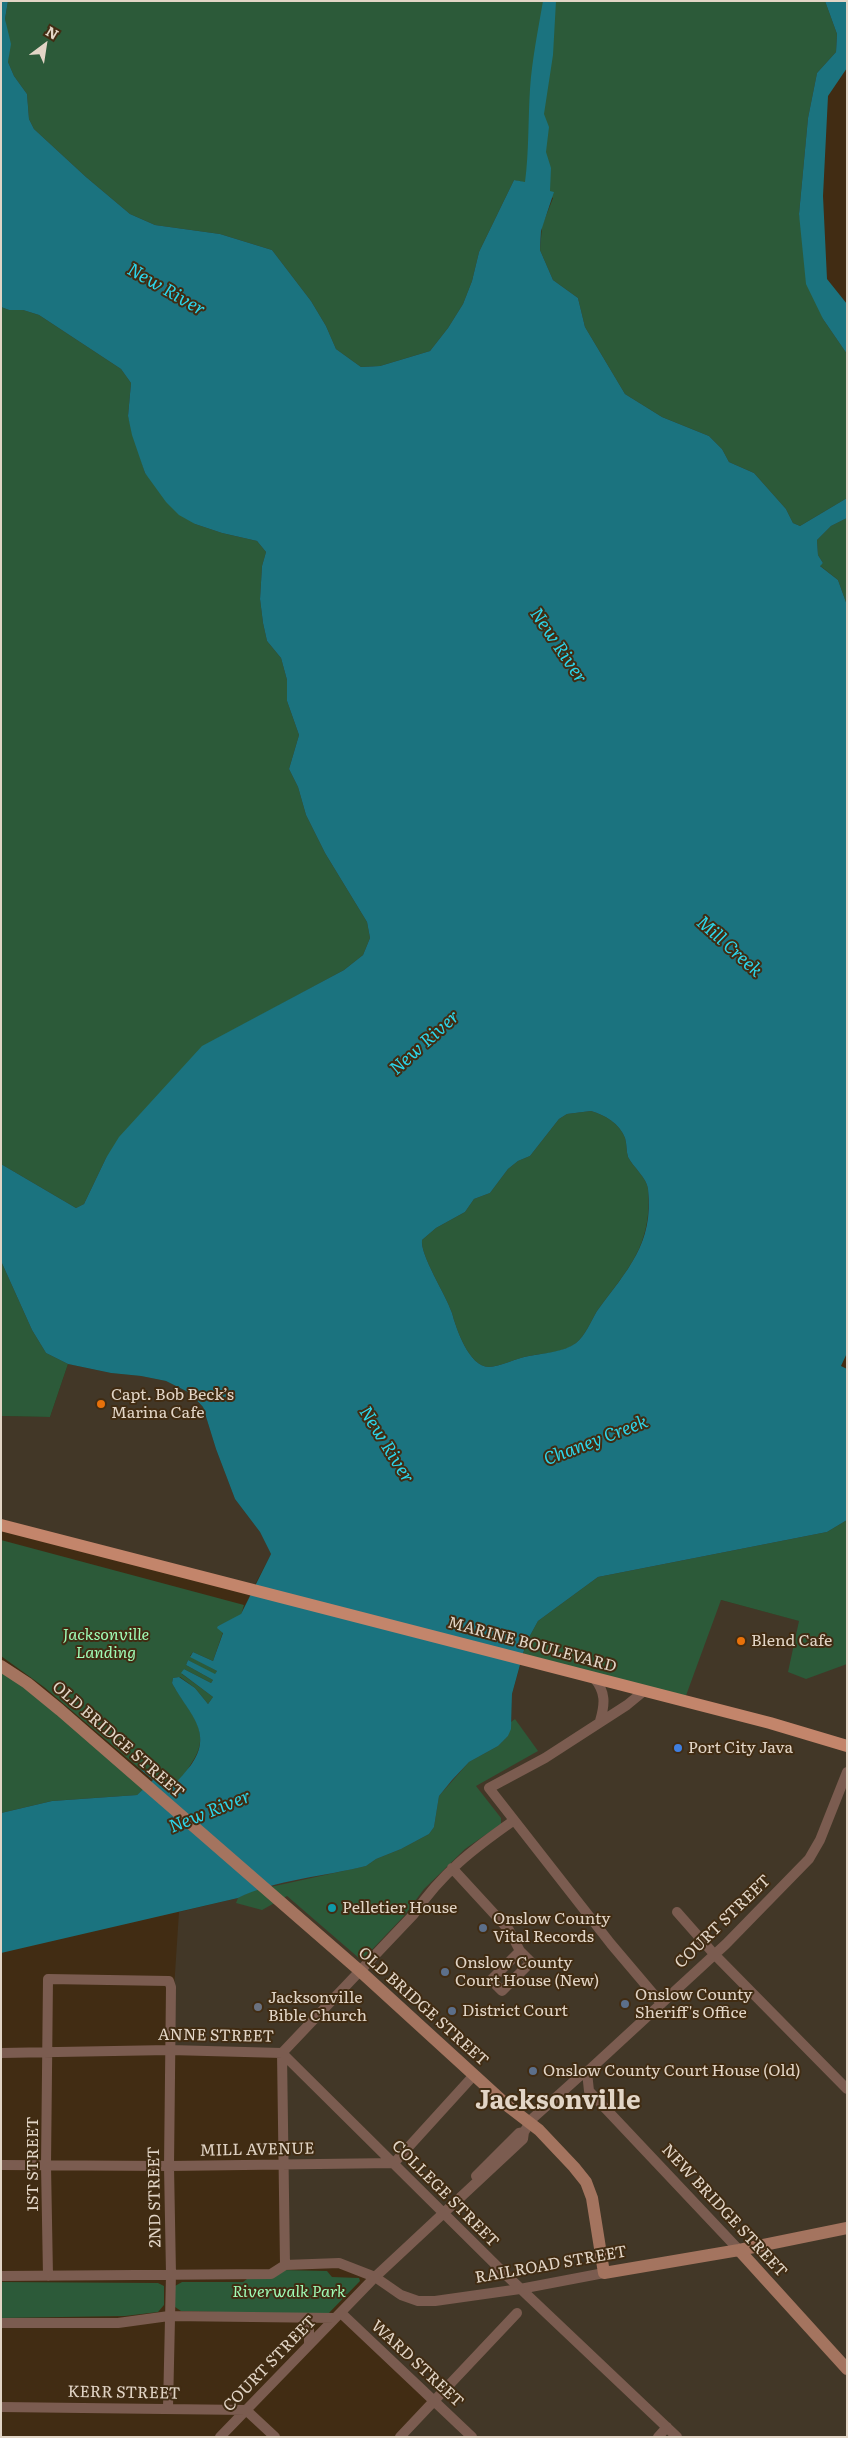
<!DOCTYPE html>
<html>
<head>
<meta charset="utf-8">
<style>
	body { margin:0 }
	#map { position:relative; width:848px; height:2438px; overflow:hidden; background:#412c13; font-family:Literata,serif }
	canvas { display:block }
	.frame { position:absolute; inset:0; border:2px solid #e2d5c6; pointer-events:none }
	.north { position:absolute; left:20px; top:20px; width:50px; height:50px; -webkit-text-stroke:4px #412c13; paint-order:stroke; rotate:31deg; font-size:14px; font-weight:700; line-height:20px; text-align:center; color:#e2d5c6 }
	.north::after { content:''; display:block; margin:auto; width:18px; height:22px; background:#e2d5c6; clip-path:polygon(50% 0,100% 100%,50% 72%,0 100%) }
</style>
</head>
<body>
<div id="map">
<canvas width="848" height="2438"></canvas>
<div class="frame"></div>
<div class="north">N</div>
</div>
<script>
const c = document.querySelector('canvas').getContext('2d');
c.lineJoin = 'round';
function fillPath(path, color) {
  c.fillStyle = color;
  c.fill(path, 'evenodd');
}
function strokePath(path, color, width, dash) {
  c.strokeStyle = color;
  c.lineWidth = width;
  c.lineCap = dash ? 'butt' : 'round';
  c.setLineDash(dash || []);
  c.stroke(path);
}
function label(font, color, halo, rows, align = 'center') {
  c.font = font + ' Literata,serif';
  c.lineWidth = 4;
  c.setLineDash([]);
  c.textBaseline = 'middle';
  c.strokeStyle = halo;
  c.fillStyle = color;
  for (const [text, x, y, turn = 0] of rows) {
    c.save();
    c.translate(x, y);
    c.rotate((+turn || 0) * Math.PI / 180);
    c.textAlign = isNaN(turn) ? turn : align;
    if (halo) c.strokeText(text, 0, 0);
    c.fillText(text, 0, 0);
    c.restore();
  }
}
const commercial = new Path2D(`
	M 68,1364 L 111,1373 L 141,1376 L 166,1381 L 190,1393 L 203,1407 L 216,1449 L 235,1499 L 260,1532 L 271,1554 L 252,1590 L 1,1525 L 1,1416 L 50,1417 Z
	M 721,1600 L 800,1621 L 847,1664 L 847,2437 L 400,2437 L 434,2401 L 341,2313 L 375,2277 L 339,2263 L 285,2265 L 282,2053 L 170,2050 L 179,1912 L 238,1898 L 511,1729 L 512,1694 L 522,1659 Z`);
const green = new Path2D(`
	M 8,1 L 825,1 L 837,34 L 836,52 L 817,73 L 808,118 L 799,214 L 823,319 L 847,354 L 847,498 L 800,526 L 793,523 L 786,509 L 754,473 L 729,462 L 722,449 L 709,436 L 662,417 L 625,394 L 585,327 L 578,298 L 553,280 L 540,250 L 542,226 L 553,198 L 534,185 L 514,180 L 479,252 L 472,281 L 463,304 L 448,328 L 430,351 L 380,366 L 361,367 L 336,349 L 326,326 L 311,301 L 272,250 L 220,234 L 155,225 L 130,214 L 86,177 L 34,129 L 29,119 L 27,94 L 14,76 L 8,62 L 9,48 L 5,19 Z
	M 1,307 L 9,310 L 23,310 L 39,315 L 121,369 L 131,383 L 128,416 L 145,473 L 195,524 L 222,533 L 257,541 L 266,552 L 262,566 L 260,599 L 263,623 L 267,641 L 281,658 L 287,680 L 287,701 L 299,735 L 289,769 L 298,787 L 306,815 L 325,853 L 367,922 L 370,938 L 363,955 L 344,970 L 202,1047 L 106,1158 L 84,1204 L 76,1208 L 1,1164 Z
	M 847,518 L 847,605 L 838,580 L 819,565 L 823,563 L 818,555 L 817,540 L 831,526 Z
	M 591,1111 C 605,1115 620,1124 625,1138 C 627,1144 626,1151 628,1157 C 633,1167 647,1178 648,1189 C 653,1245 627,1270 597,1311 C 591,1321 585,1336 576,1343 C 564,1353 543,1353 529,1356 C 517,1358 499,1367 489,1367 C 469,1367 456,1328 452,1313 C 446,1295 420,1255 422,1240 L 436,1228 L 465,1212 L 474,1199 L 490,1193 L 508,1169 L 518,1161 L 530,1156 L 559,1119 L 567,1114 Z
	M 1,1261 L 32,1330 L 46,1353 L 68,1364 L 50,1417 L 1,1416 Z
	M 847,1520 L 847,1664 L 806,1679 L 788,1672 L 799,1621 L 721,1600 L 684,1701 L 522,1659 L 526,1643 L 538,1621 L 598,1577 L 827,1532 Z
	M 1,1540 L 244,1605 L 241,1615 L 218,1626 L 223,1632 L 213,1661 L 193,1652 L 190,1656 L 217,1671 L 215,1675 L 188,1660 L 186,1665 L 213,1680 L 211,1683 L 184,1669 L 182,1674 L 213,1697 L 208,1704 L 195,1688 L 180,1677 L 173,1678 L 172,1683 C 187,1711 215,1731 191,1764 C 186,1772 181,1779 173,1785 L 140,1769 L 44,1687 L 1,1656 Z
	M 1,1666 L 147,1786 L 137,1795 L 52,1801 L 1,1813 Z
	M 515,1719 L 538,1751 L 476,1786 L 501,1818 L 501,1824 L 465,1849 L 424,1889 L 404,1916 L 363,1959 L 360,1959 L 287,1896 L 262,1910 L 236,1903 L 238,1898 L 252,1891 L 366,1866 L 376,1859 L 401,1849 L 429,1834 L 434,1827 L 439,1796 L 469,1762 L 498,1746 L 508,1736 L 511,1722 Z
	M 281,2270 L 327,2271 L 332,2277 L 359,2278 L 360,2281 L 327,2315 L 181,2311 L 175,2307 L 175,2286 L 182,2282 L 243,2282 L 247,2279 Z
	M 1,2282 L 158,2283 L 164,2286 L 164,2305 L 158,2312 L 125,2316 L 1,2318 Z`);
const water = new Path2D(`
	M 1,1 L 8,1 L 5,19 L 11,44 L 8,62 L 14,76 L 27,94 L 29,119 L 34,129 L 86,177 L 130,214 L 155,225 L 220,234 L 272,250 L 311,301 L 326,326 L 336,349 L 361,367 L 380,366 L 430,351 L 448,328 L 463,304 L 472,281 L 479,252 L 514,180 L 525,182 C 529,151 528,120 530,89 C 532,60 538,30 543,1 L 556,1 L 553,55 L 544,114 L 549,127 L 546,152 L 551,168 L 550,191 L 554,192 L 541,231 L 540,250 L 553,280 L 578,298 L 585,327 L 625,394 L 662,417 L 709,436 L 722,449 L 729,462 L 754,473 L 786,509 L 793,523 L 800,526 L 847,498 L 847,518 L 831,526 L 817,540 L 818,555 L 823,563 L 820,566 L 838,580 L 847,605 L 847,1353 L 841,1366 L 847,1369 L 847,1520 L 827,1532 L 598,1577 L 538,1621 L 526,1643 L 512,1694 L 511,1729 L 508,1736 L 498,1746 L 469,1762 L 452,1780 L 439,1796 L 434,1827 L 429,1834 L 401,1849 L 376,1859 L 366,1866 C 327,1876 274,1880 238,1898 L 1,1953 L 1,1813 L 52,1801 L 137,1795 L 153,1780 L 140,1769 L 173,1785 C 180,1779 185,1772 191,1765 C 215,1732 187,1712 172,1683 L 173,1678 L 179,1677 L 195,1688 L 208,1704 L 213,1697 L 181,1673 L 184,1669 L 211,1683 L 213,1680 L 186,1665 L 188,1660 L 215,1674 L 217,1671 L 190,1657 L 193,1652 L 213,1661 L 223,1633 L 217,1628 L 218,1626 L 241,1614 L 271,1554 L 260,1532 L 235,1499 L 216,1449 L 203,1407 L 190,1393 L 166,1381 L 141,1376 L 111,1373 L 68,1364 L 46,1353 L 32,1330 L 1,1261 L 1,1164 L 76,1208 L 84,1204 L 106,1158 L 119,1137 L 202,1046 L 344,970 L 363,955 L 370,938 L 367,922 L 325,853 L 306,815 L 298,787 L 289,769 L 299,735 L 287,701 L 287,680 L 281,658 L 267,641 L 263,623 L 260,599 L 262,566 L 266,552 L 257,541 L 222,533 L 195,524 L 179,515 L 166,502 L 145,473 L 132,435 L 128,416 L 131,383 L 121,369 L 39,315 L 23,310 L 9,310 L 1,307 ZM 591,1111 C 605,1115 620,1124 625,1138 C 627,1144 626,1151 628,1157 C 633,1167 647,1178 648,1189 C 654,1244 627,1270 597,1311 C 591,1321 585,1336 576,1343 C 564,1352 544,1353 529,1356 C 517,1358 499,1367 489,1367 C 469,1367 456,1328 452,1313 C 446,1295 420,1255 422,1240 L 436,1228 L 465,1212 L 474,1199 L 490,1193 L 508,1169 L 518,1161 L 530,1156 L 559,1119 L 567,1114 Z
	M 825,1 L 847,1 L 847,68 L 828,96 L 823,196 L 827,279 L 847,304 L 847,354 L 823,319 L 806,284 L 799,214 L 808,118 L 817,73 L 836,52 L 837,34 Z`);
const street = new Path2D(`
	M 594,1678 C 606,1692 605,1704 600,1721
	M 644,1691 L 627,1705 L 545,1758 L 489,1788 L 611,1944 L 661,2003
	M 452,1868 L 509,1930 L 520,1951 L 491,1980 L 502,1991 L 531,1962 L 520,1951
	M 677,1912 L 714,1954 L 847,2089
	M 1,2053 L 170,2050 L 282,2053 L 414,1914 C 442,1873 473,1849 513,1821
	M 282,2053 L 504,2273 L 677,2437
	M 282,2053 L 285,2265
	M 587,2072 L 589,2091 L 739,2250
	M 1,2165 L 169,2166 L 394,2163 L 474,2075
	M 476,2176 L 519,2133 L 524,2132
	M 1,2276 L 271,2274 L 285,2265 L 339,2263 L 375,2277 L 401,2295 L 418,2301 L 435,2301 L 520,2289 L 604,2273
	M 48,2276 L 46,2165 L 48,1979 L 169,1981 L 171,1987 L 169,2166 L 171,2274 L 168,2408
	M 341,2313 L 472,2437
	M 302,2318 L 309,2328 L 309,2345
	M 1,2323 L 118,2323 L 169,2316 L 335,2318
	M 1,2407 L 246,2410 L 275,2437
	M 220,2437 L 375,2277 L 523,2139 L 524,2132 L 533,2118 L 582,2074 L 587,2072 L 726,1944 L 809,1859 L 820,1840 L 847,1772
	M 400,2437 L 517,2313
	M 658,2437 L 667,2427`);
const secondary = new Path2D(`
	M 1,1666 L 27,1683 L 60,1710 L 360,1971 L 509,2107 L 539,2130 L 574,2167 L 586,2182 L 592,2198 L 604,2273 L 739,2250 L 847,2228
	M 739,2250 L 847,2369`);
const primary = new Path2D(`
	M 1,1525 L 770,1723 L 847,1746`);
const markers = [
	[101,1404,5,"#e8710a"],
	[741,1641,5,"#e8710a"],
	[678,1748,5,"#3f7fe0"],
	[332,1908,5,"#0f9aa8"],
	[483,1928,5,"#5c6f8a"],
	[445,1972,5,"#5c6f8a"],
	[625,2004,5,"#5c6f8a"],
	[258,2007,5,"#6b7280"],
	[452,2011,5,"#5c6f8a"],
	[533,2071,5,"#5c6f8a"]
];
const poiNames = [
	["Capt. Bob Beck’s",111,1395],
	["Marina Cafe",111,1413],
	["Blend Cafe",751,1641],
	["Port City Java",688,1748],
	["Pelletier House",342,1908],
	["Onslow County",493,1919],
	["Vital Records",493,1937],
	["Onslow County",455,1963],
	["Court House (New)",455,1981],
	["Onslow County",635,1995],
	["Sheriff's Office",635,2013],
	["Jacksonville",268,1998],
	["Bible Church",268,2016],
	["District Court",462,2011],
	["Onslow County Court House (Old)",543,2071]
];
const parkNames = [
	["Jacksonville",106,1635],
	["Landing",106,1653],
	["Riverwalk Park",289,2292]
];
const streetNames = [
	["MARINE BOULEVARD",532,1645,15],
	["OLD BRIDGE STREET",118,1740,41],
	["COURT STREET",723,1922,-44],
	["OLD BRIDGE STREET",423,2007,42],
	["ANNE STREET",216,2036,1],
	["MILL AVENUE",257,2150,-1],
	["1ST STREET",33,2164,-90],
	["COLLEGE STREET",445,2194,45],
	["2ND STREET",155,2197,-91],
	["NEW BRIDGE STREET",724,2211,47],
	["RAILROAD STREET",551,2265,-10],
	["COURT STREET",270,2364,-46],
	["WARD STREET",417,2364,43],
	["KERR STREET",124,2393,1]
];
const waterNames = [
	["New River",166,290,30],
	["New River",558,646,56],
	["Mill Creek",729,947,42],
	["New River",425,1043,-42],
	["Chaney Creek",596,1441,-21],
	["New River",386,1445,58],
	["New River",210,1812,-22]
];
const townNames = [
	["Jacksonville",558,2101]
];
fillPath(commercial, '#423727');
fillPath(green, '#2c5a39');
fillPath(water, '#1b737f');
strokePath(street, '#7b5c50', 10);
strokePath(secondary, '#a4745f', 12);
strokePath(primary, '#c3856b', 12);
for (const [x, y, r, color] of markers) {
  const dot = new Path2D();
  dot.arc(x, y, r, 0, 2 * Math.PI);
  c.fillStyle = color;
  c.fill(dot);
  strokePath(dot, '#412c13', 2);
}
label('16px', '#e2d5c6', '#412c13', poiNames, 'left');
label('italic 16px', '#9ffcb6', '#412c13', parkNames);
label('16px', '#e2d5c6', '#412c13', streetNames);
label('italic 18px', '#2cd5ea', '#412c13', waterNames);
label('bold 26px', '#e2d5c6', '#412c13', townNames);
</script>
</body>
</html>
